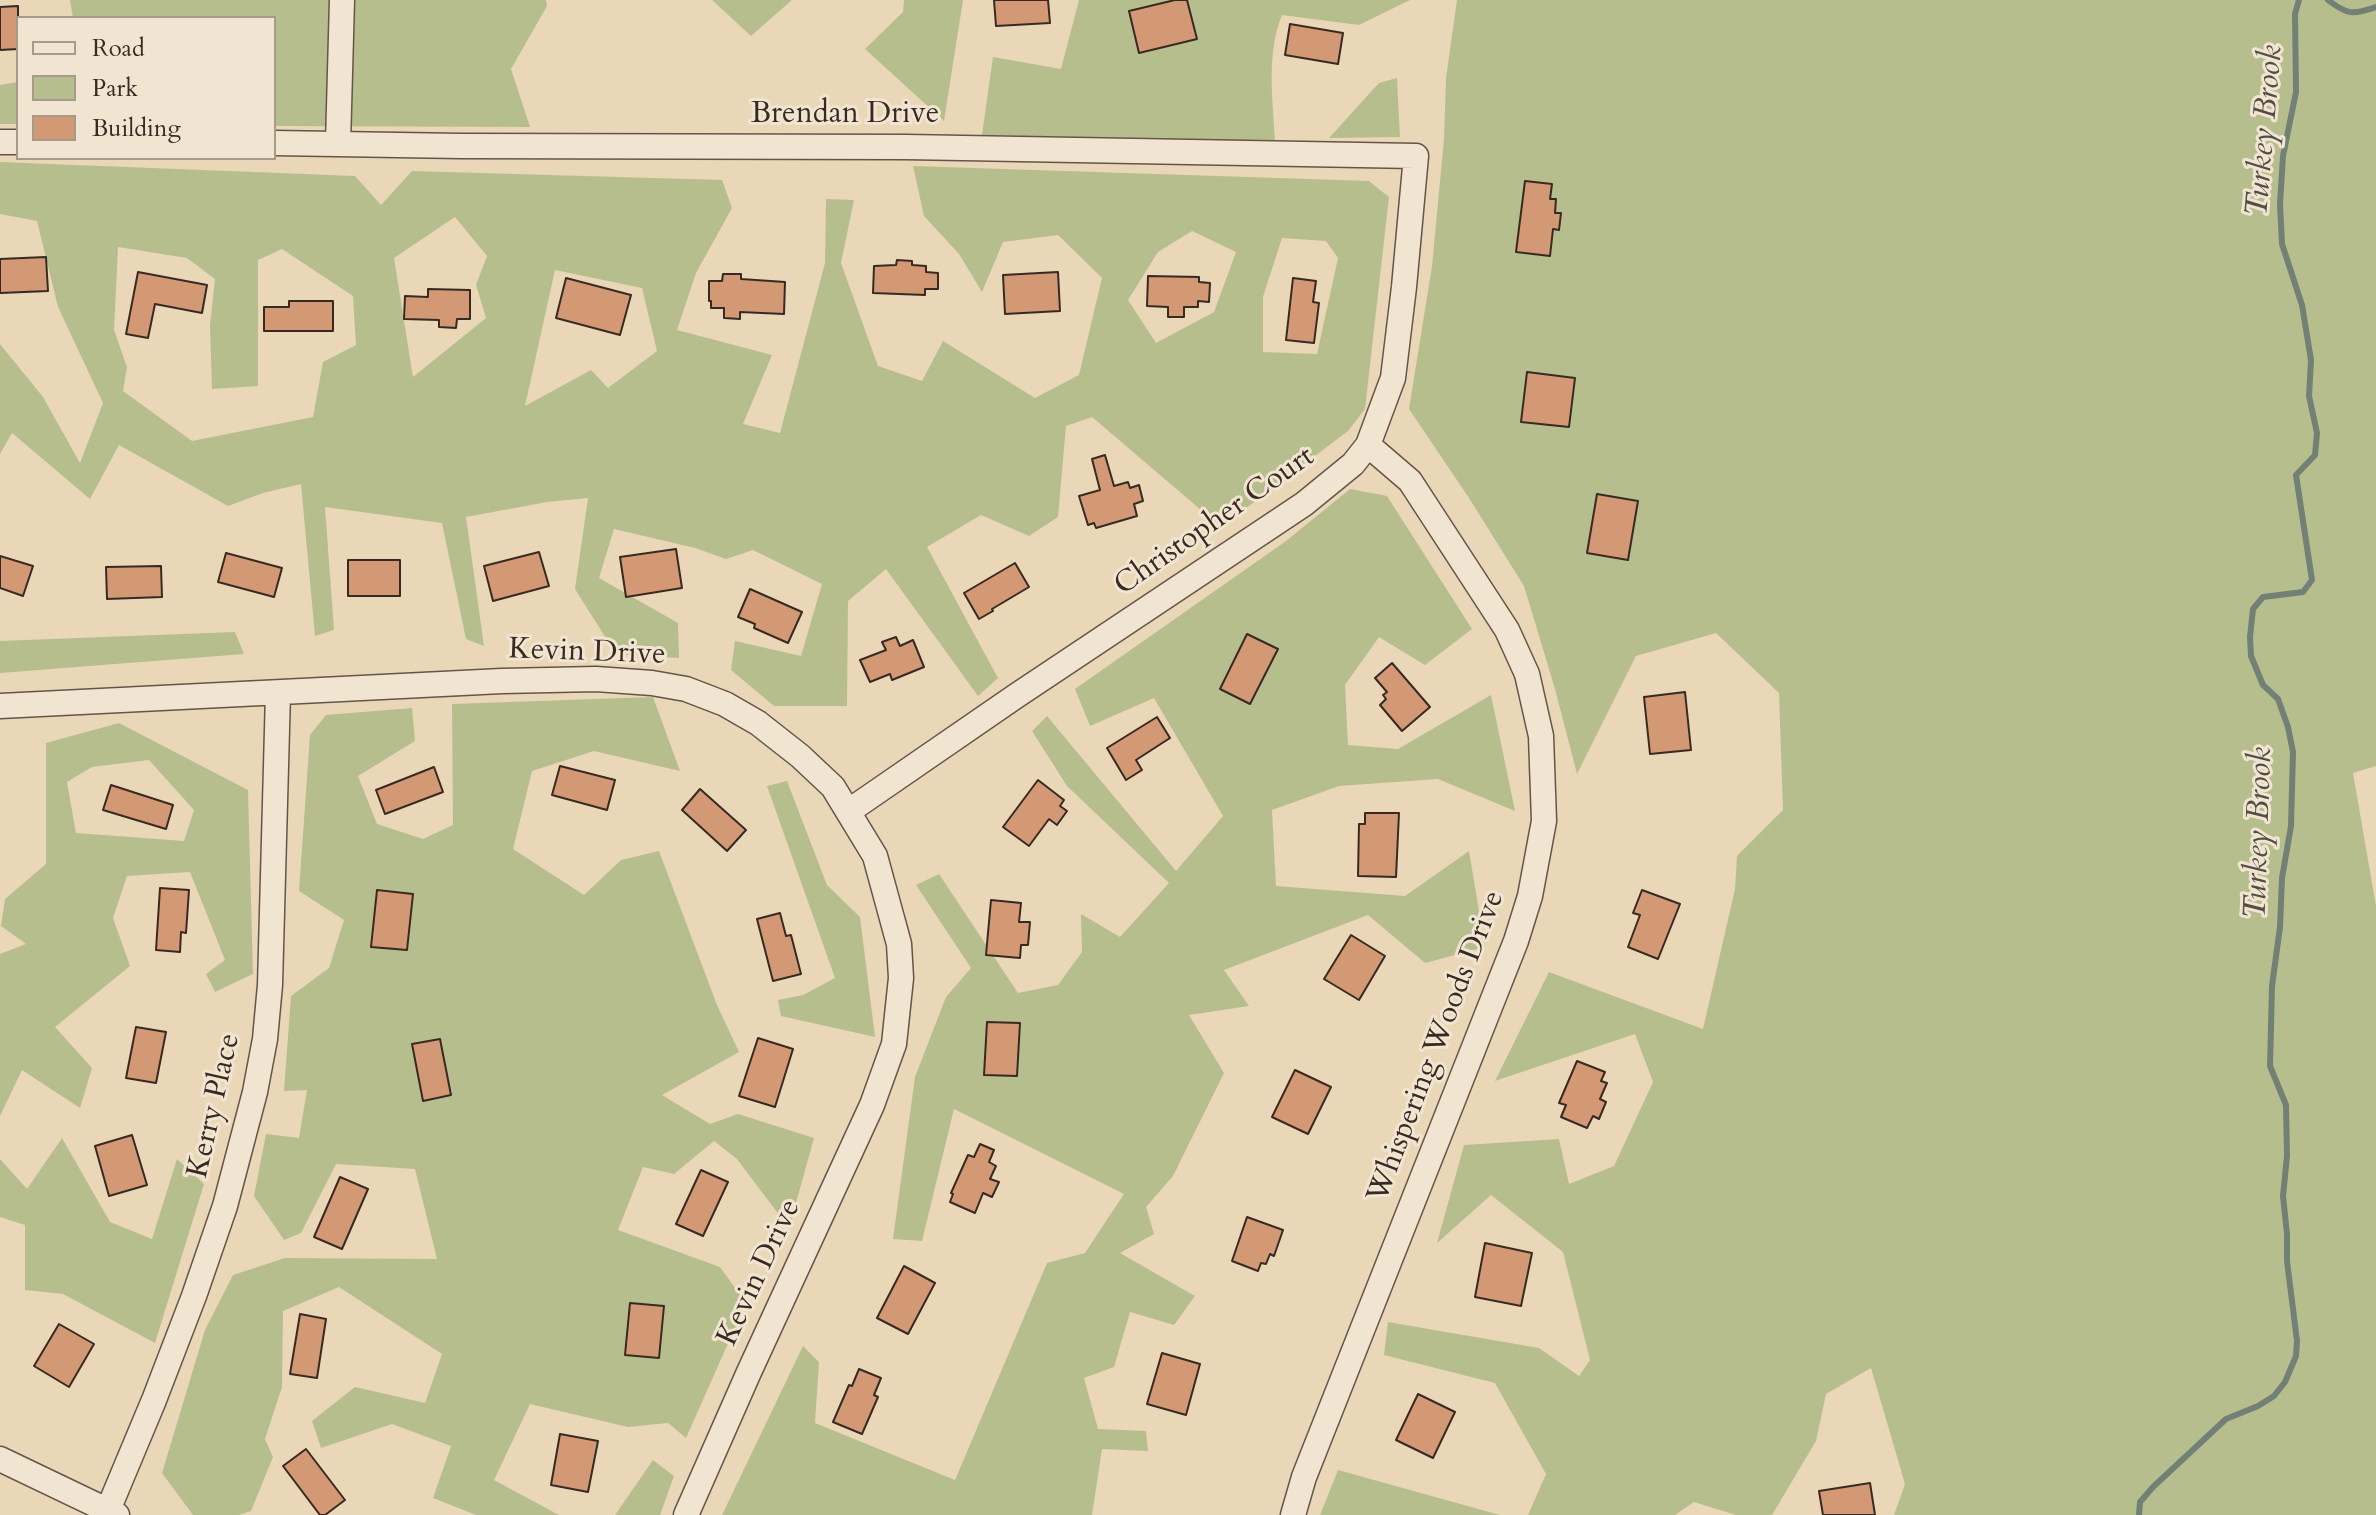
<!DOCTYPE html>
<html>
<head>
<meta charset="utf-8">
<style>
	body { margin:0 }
	#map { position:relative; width:2376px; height:1515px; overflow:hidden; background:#e9d7b8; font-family:Cardo,serif }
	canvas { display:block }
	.legend { position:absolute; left:16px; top:16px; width:260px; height:144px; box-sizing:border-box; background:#f1e5d1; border:2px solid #a79a8b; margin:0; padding:10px 14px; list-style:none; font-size:24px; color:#382a23 }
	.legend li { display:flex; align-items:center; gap:16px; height:40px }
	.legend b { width:40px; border:2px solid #a79a8b }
</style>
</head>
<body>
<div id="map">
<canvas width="2376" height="1515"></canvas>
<ul class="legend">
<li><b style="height:10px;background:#f1e5d1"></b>Road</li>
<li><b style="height:22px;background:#b7be8e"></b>Park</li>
<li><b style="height:22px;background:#d39975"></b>Building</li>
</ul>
</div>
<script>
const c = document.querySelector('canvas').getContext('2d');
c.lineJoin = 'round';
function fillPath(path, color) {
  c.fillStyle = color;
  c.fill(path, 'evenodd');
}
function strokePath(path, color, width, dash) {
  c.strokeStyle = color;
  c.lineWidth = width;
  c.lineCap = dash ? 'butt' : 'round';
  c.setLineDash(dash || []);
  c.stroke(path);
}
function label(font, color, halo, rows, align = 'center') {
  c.font = font + ' Cardo,serif';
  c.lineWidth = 6;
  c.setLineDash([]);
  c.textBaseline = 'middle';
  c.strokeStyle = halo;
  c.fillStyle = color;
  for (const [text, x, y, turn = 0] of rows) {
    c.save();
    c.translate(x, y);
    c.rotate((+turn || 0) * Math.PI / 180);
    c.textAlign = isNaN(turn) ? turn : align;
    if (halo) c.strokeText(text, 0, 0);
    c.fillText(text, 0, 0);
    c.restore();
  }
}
const green = new Path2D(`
	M 70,0 L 546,0 L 547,6 L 511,69 L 530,127 L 274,126 L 274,18 L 73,18 Z
	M 712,0 L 792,0 L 751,36 Z
	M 904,0 L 963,0 L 944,121 L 865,49 L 903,12 Z
	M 1079,0 L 1410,0 L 1359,25 L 1282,15 C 1266,54 1273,100 1275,142 L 982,135 L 993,57 L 1061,69 Z
	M 1457,0 L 2376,0 L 2376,766 L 2353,773 L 2376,906 L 2376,1515 L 1894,1515 L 1905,1484 L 1871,1368 L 1826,1394 L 1816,1441 L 1772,1515 L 1736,1515 L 1694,1502 L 1675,1515 L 1528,1515 L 1546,1474 L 1495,1383 L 1384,1355 L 1388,1322 L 1539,1348 L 1579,1376 L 1590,1360 L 1563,1252 L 1491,1195 L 1437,1243 L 1464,1145 L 1559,1139 L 1569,1184 L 1614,1166 L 1653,1082 L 1635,1034 L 1495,1081 L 1549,972 L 1703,1029 L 1735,889 L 1737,856 L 1783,810 L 1779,693 L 1716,633 L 1636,656 L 1577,774 L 1555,689 L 1524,586 L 1469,498 L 1409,409 L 1432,266 L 1444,139 L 1446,78 Z
	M 1397,78 L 1400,137 L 1329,138 L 1379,83 Z
	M 18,82 L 18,124 L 0,124 L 0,85 Z
	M 0,162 L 355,176 L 381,205 L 412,171 L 722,180 L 732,208 L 696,273 L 677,330 L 772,355 L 743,424 L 780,433 L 825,263 L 826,199 L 854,200 L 841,263 L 878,366 L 922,381 L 943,341 L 1035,398 L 1079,375 L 1102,278 L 1058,235 L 1003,242 L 982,292 L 959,254 L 924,216 L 913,166 L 1369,181 L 1389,197 L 1365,409 L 1348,431 L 1221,527 L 1092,417 L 1066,426 L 1058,517 L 1029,536 L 981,515 L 927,547 L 998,678 L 978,696 L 886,569 L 848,601 L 847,706 L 774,706 L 731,670 L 735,641 L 801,656 L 822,584 L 753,550 L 726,559 L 695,548 L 614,529 L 599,578 L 678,623 L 679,658 L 616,654 L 575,589 L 588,498 L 547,502 L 466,517 L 484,646 L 466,639 L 442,523 L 325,507 L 334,630 L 315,636 L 301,484 L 263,493 L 228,506 L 119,445 L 90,499 L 12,433 L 0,454 L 0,344 L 43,397 L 80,463 L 103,403 L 58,307 L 37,221 L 0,214 ZM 455,217 L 487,256 L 476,285 L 486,318 L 413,377 L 394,258 ZM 1192,231 L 1236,252 L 1214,312 L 1156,343 L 1128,300 L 1158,252 ZM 1282,238 L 1326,241 L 1338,258 L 1317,354 L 1263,352 L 1263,297 ZM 118,247 L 187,258 L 215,279 L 210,325 L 212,389 L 258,386 L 258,260 L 282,249 L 353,296 L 356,345 L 323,362 L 313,417 L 192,441 L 123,391 L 127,367 L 114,330 ZM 555,270 L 642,288 L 657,351 L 608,388 L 591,370 L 525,406 Z
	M 1350,489 L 1387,496 L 1472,629 L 1425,665 L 1379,637 L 1345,685 L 1348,745 L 1398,749 L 1491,695 L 1515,811 L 1438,779 L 1339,786 L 1272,810 L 1276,886 L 1405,896 L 1469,851 L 1485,947 L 1425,963 L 1368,915 L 1224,970 L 1249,1006 L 1189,1015 L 1224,1073 L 1173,1176 L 1146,1207 L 1154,1234 L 1120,1253 L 1195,1296 L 1174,1325 L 1130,1312 L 1114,1367 L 1084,1378 L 1098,1429 L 1146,1431 L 1148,1451 L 1102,1449 L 1092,1515 L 722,1515 L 803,1346 L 819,1362 L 815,1423 L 955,1480 L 1047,1263 L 1085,1253 L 1124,1194 L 954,1109 L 922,1241 L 893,1239 L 915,1077 L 946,997 L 971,968 L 916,885 L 939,874 L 1018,993 L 1058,985 L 1082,952 L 1081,914 L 1120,937 L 1169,883 L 1067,786 L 1032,731 L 1047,716 L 1176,871 L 1223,816 L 1154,698 L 1090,726 L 1075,689 L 1286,541 Z
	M 235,632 L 244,654 L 0,673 L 0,641 Z
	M 653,697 L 680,771 L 594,751 L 532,771 L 513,849 L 584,895 L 621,860 L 659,851 L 717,1005 L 739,1052 L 662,1095 L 710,1124 L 738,1114 L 814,1138 L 789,1228 L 737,1159 L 714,1141 L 674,1174 L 643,1167 L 618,1230 L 720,1267 L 746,1303 L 686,1438 L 668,1423 L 628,1427 L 530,1404 L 494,1480 L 559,1515 L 476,1515 L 433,1498 L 451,1446 L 392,1424 L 321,1448 L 312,1421 L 355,1387 L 425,1403 L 442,1354 L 339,1287 L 283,1311 L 282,1387 L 265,1439 L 273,1457 L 251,1511 L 239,1515 L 193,1515 L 162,1473 L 205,1330 L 233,1275 L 285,1258 L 437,1259 L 415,1169 L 336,1164 L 301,1233 L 284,1240 L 254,1196 L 266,1134 L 299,1138 L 307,1090 L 284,1091 L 291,996 L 329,968 L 344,920 L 299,891 L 310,735 L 326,715 L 412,708 L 415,741 L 358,776 L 377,824 L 423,839 L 453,825 L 452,704 Z
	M 119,723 L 248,790 L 253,974 L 215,992 L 206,974 L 225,960 L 190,872 L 127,876 L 113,918 L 130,966 L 55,1027 L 92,1068 L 80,1108 L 22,1070 L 0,1116 L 0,954 L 26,944 L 1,926 L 5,899 L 46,864 L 46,743 ZM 149,760 L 194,810 L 184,841 L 76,833 L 67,782 L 92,767 Z
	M 787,781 L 827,885 L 860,917 L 875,1037 L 781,1016 L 778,1000 L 803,995 L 835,978 L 767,786 Z
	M 62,1138 L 110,1222 L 152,1239 L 177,1159 L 204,1184 L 155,1343 L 63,1294 L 25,1290 L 25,1225 L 0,1217 L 0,1159 L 27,1189 Z
	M 653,1460 L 674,1476 L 660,1515 L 615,1515 Z
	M 1338,1470 L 1500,1515 L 1320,1515 Z`);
const stream = new Path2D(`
	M 2328,0 C 2347,15 2353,15 2376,7
	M 2139,1515 L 2140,1502 L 2153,1487 L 2226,1419 L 2258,1406 L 2274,1396 L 2285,1382 L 2296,1356 L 2297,1341 L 2287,1261 L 2287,1234 L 2283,1196 L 2287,1156 L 2286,1105 L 2270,1066 L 2272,986 L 2280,927 L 2282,878 L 2291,826 L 2293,752 L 2288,727 L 2278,699 L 2263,685 L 2251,656 L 2250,637 L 2253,609 L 2263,597 L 2303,592 L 2312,580 L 2296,475 L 2315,455 L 2317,433 L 2309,396 L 2311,360 L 2302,305 L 2282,244 L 2280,204 L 2283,156 L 2296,92 L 2295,14 L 2299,0`);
const building = new Path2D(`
	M 994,0 L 1048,0 L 1050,23 L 996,26 Z
	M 1175,0 L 1187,0 L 1197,39 L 1139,53 L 1129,11 Z
	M 18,6 L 18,49 L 0,50 L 0,7 Z
	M 1290,24 L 1343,33 L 1338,64 L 1285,55 Z
	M 1525,181 L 1552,184 L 1550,199 L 1556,199 L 1555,213 L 1561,213 L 1559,230 L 1553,229 L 1550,256 L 1516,252 Z
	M 46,257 L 48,291 L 0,293 L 0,259 Z
	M 897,260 L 912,261 L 912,265 L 926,266 L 926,272 L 938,273 L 938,289 L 925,289 L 925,295 L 873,293 L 874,266 L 896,265 Z
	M 138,272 L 207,285 L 202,313 L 155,304 L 148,338 L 126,334 Z
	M 1058,272 L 1060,311 L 1005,314 L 1003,275 Z
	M 723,274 L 741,274 L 741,279 L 785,282 L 784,314 L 740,312 L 740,319 L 724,318 L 724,308 L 711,308 L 711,301 L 709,301 L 709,281 L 722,281 Z
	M 1148,276 L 1199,277 L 1199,282 L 1210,283 L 1209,302 L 1198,301 L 1198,307 L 1184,307 L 1184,317 L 1168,317 L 1168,307 L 1147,306 Z
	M 566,278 L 631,295 L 620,335 L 556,318 Z
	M 1293,278 L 1316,281 L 1313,302 L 1319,303 L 1314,343 L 1286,340 Z
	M 428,289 L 470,290 L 470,319 L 457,319 L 456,328 L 439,327 L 439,320 L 404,319 L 405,296 L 428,297 Z
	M 289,301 L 333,301 L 333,331 L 264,331 L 264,307 L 289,307 Z
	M 1527,372 L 1575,378 L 1569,427 L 1521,422 Z
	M 1105,455 L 1114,486 L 1128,482 L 1130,488 L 1139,485 L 1143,501 L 1134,504 L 1137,516 L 1096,528 L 1094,523 L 1088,525 L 1079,496 L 1100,490 L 1092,459 Z
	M 1597,494 L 1638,501 L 1628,560 L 1587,553 Z
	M 676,549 L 682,588 L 626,597 L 620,557 Z
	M 539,552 L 549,586 L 493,601 L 484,566 Z
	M 226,553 L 282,568 L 274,597 L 218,582 Z
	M 0,556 L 33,566 L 23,596 L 0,588 Z
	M 348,560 L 400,560 L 400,596 L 348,596 Z
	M 1015,563 L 1029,587 L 992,609 L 993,611 L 979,619 L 964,593 Z
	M 161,566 L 162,597 L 107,599 L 106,567 Z
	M 750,589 L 802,612 L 788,643 L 754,628 L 755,624 L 738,617 Z
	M 1247,634 L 1278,649 L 1250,704 L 1220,689 Z
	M 896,637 L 900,646 L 913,640 L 924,667 L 892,680 L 890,674 L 870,682 L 860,660 L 886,650 L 882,642 Z
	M 1392,663 L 1430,707 L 1402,731 L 1380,705 L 1386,699 L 1383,695 L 1387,692 L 1375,678 Z
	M 1685,692 L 1691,750 L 1650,754 L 1644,697 Z
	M 1157,717 L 1170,738 L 1136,760 L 1142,770 L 1126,780 L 1107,748 Z
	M 560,766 L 615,780 L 607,810 L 552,795 Z
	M 434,767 L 443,792 L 385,814 L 376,790 Z
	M 1038,780 L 1064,800 L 1060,806 L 1067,811 L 1057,825 L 1049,819 L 1029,846 L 1003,827 Z
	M 111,785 L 173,805 L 166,829 L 103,810 Z
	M 700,789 L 746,830 L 727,851 L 682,810 Z
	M 1365,813 L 1399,813 L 1396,877 L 1358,876 L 1359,824 L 1365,824 Z
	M 160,888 L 189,890 L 186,933 L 181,932 L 180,952 L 156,950 Z
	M 377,890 L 413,894 L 407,950 L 371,947 Z
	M 1642,890 L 1680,904 L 1658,959 L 1628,947 L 1640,915 L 1633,913 Z
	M 991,900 L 1021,903 L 1019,922 L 1030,922 L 1028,945 L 1021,945 L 1020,958 L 986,955 Z
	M 780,913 L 786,936 L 791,935 L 801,974 L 773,981 L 757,919 Z
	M 1351,935 L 1385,956 L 1359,1000 L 1324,979 Z
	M 987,1022 L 1020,1023 L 1017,1076 L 984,1075 Z
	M 136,1027 L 166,1032 L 156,1083 L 126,1078 Z
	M 758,1038 L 793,1049 L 775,1107 L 739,1096 Z
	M 440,1039 L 451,1095 L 423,1101 L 412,1044 Z
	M 1577,1061 L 1605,1072 L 1601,1081 L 1607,1083 L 1600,1099 L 1606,1102 L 1599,1119 L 1593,1116 L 1587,1128 L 1561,1117 L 1566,1105 L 1559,1103 Z
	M 1295,1070 L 1331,1087 L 1308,1134 L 1272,1117 Z
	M 132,1135 L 147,1185 L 109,1196 L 95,1146 Z
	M 980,1144 L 994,1150 L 989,1162 L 996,1166 L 990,1179 L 999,1182 L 992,1197 L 983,1193 L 975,1213 L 950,1202 L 953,1194 L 951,1193 L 968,1155 L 974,1157 Z
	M 701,1170 L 728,1182 L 703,1236 L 676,1224 Z
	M 340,1177 L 368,1189 L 342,1249 L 314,1237 Z
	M 1247,1217 L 1283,1230 L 1274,1256 L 1270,1254 L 1266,1264 L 1261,1263 L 1258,1271 L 1232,1261 Z
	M 1485,1243 L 1532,1253 L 1521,1306 L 1475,1297 Z
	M 904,1266 L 935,1283 L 908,1334 L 877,1318 Z
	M 630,1303 L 664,1306 L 659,1358 L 625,1355 Z
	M 300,1314 L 326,1319 L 317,1378 L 290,1374 Z
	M 59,1324 L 94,1344 L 69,1387 L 34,1366 Z
	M 1162,1353 L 1200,1364 L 1186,1415 L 1147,1404 Z
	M 859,1369 L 881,1378 L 874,1395 L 878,1397 L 862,1434 L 833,1422 L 849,1385 L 852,1386 Z
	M 1418,1394 L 1455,1412 L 1433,1458 L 1396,1440 Z
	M 560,1434 L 598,1441 L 588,1492 L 551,1485 Z
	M 306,1449 L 345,1500 L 325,1515 L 320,1515 L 283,1466 Z
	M 1870,1483 L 1875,1515 L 1823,1515 L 1819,1491 Z`);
const minor = new Path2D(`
	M 0,142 L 18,142
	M 274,143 L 461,146 L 906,147 L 1416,156 L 1404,287 L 1393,378 L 1368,445 L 1353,464 L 1304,504 L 1016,696 L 849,811
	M 338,144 L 342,0
	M 0,706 L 502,681 L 596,679 L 652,683 L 686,689 L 725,704 L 758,723 L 800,756 L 833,787 L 875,856 L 899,944 L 901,978 L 894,1044 L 872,1105 L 749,1372 L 686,1515
	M 0,1459 L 117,1515
	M 108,1510 L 154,1400 L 194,1296 L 225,1206 L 255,1092 L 265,1039 L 270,985 L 278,693
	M 1293,1515 L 1304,1477 L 1516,941 L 1530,896 L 1544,821 L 1541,736 L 1527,674 L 1507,630 L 1410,481 L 1368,445`);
const streetNames = [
	["Brendan Drive",845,115],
	["Christopher Court",1215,522,-35],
	["Kevin Drive",587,653,2],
	["Whispering Woods Drive",1437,1047,-69],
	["Kerry Place",215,1106,-77],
	["Kevin Drive",760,1273,-65]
];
const waterNames = [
	["Turkey Brook",2266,131,-85],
	["Turkey Brook",2260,833,-88]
];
fillPath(green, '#b7be8e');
strokePath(stream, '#728075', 6);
fillPath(building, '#d39975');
strokePath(building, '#382a23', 2);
strokePath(minor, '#645548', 27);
strokePath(minor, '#f1e5d1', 24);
label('30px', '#382a23', '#f1e5d1', streetNames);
label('italic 32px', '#504e45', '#f1e5d1', waterNames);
</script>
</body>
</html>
